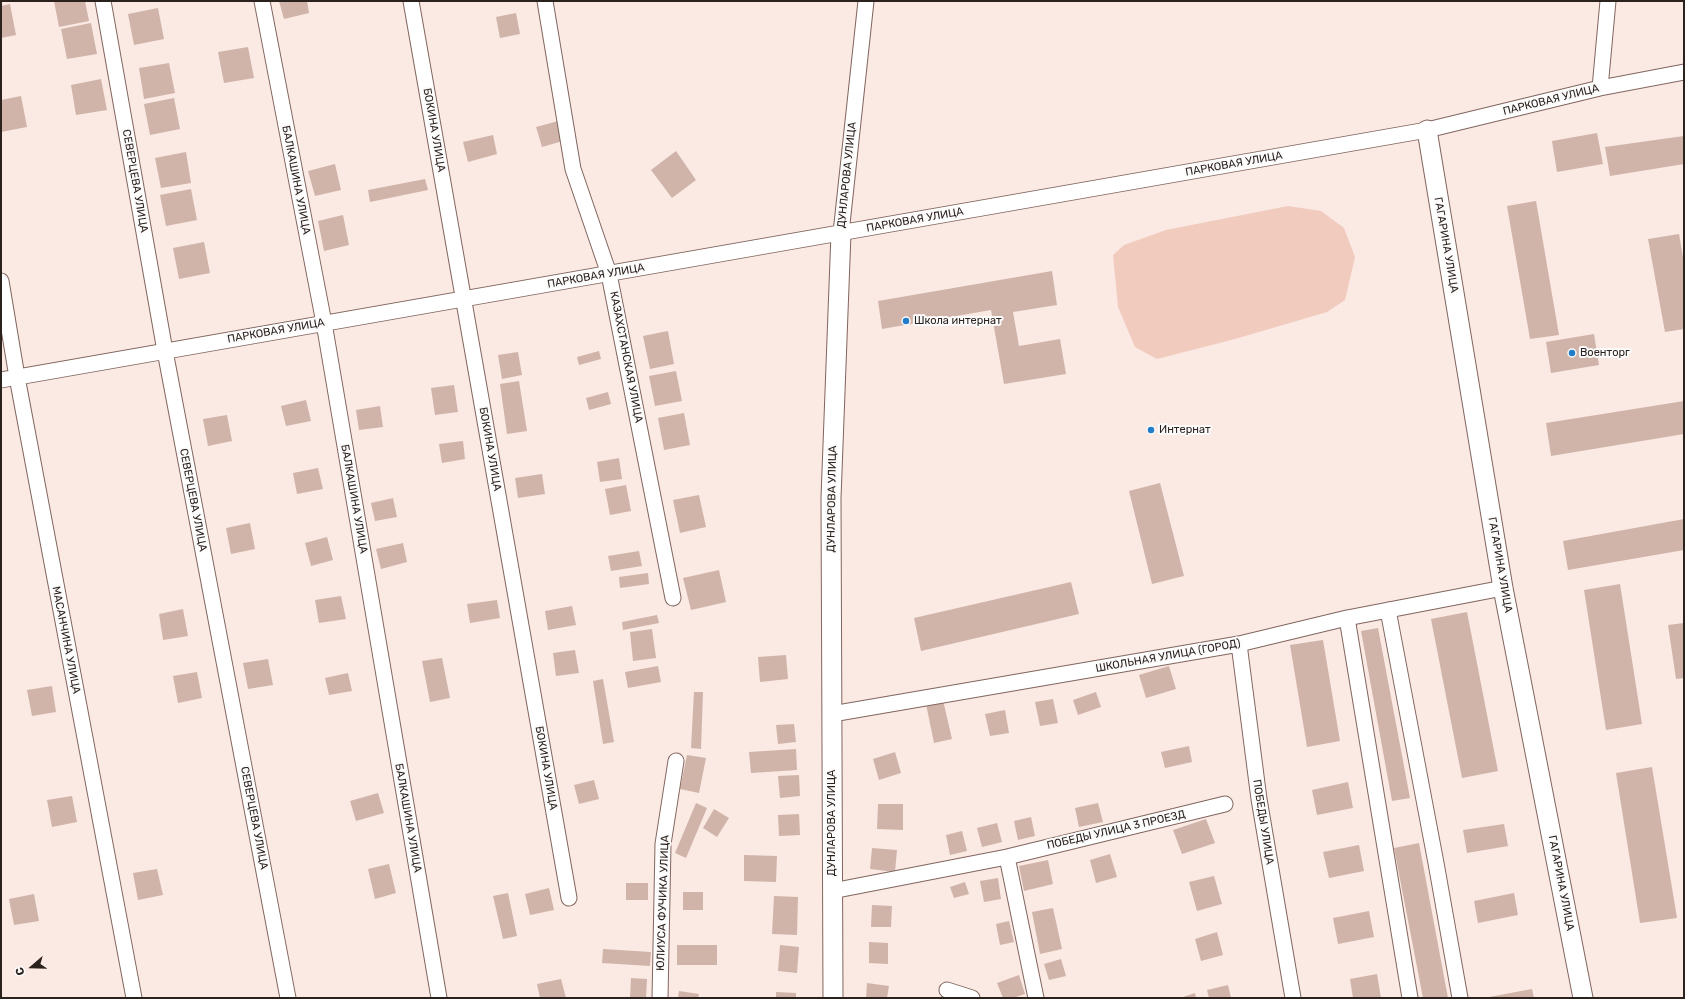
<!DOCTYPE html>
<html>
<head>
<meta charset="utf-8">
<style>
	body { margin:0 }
	#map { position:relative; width:1685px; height:999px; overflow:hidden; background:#fbe9e3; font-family:Rubik,sans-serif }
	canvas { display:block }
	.frame { position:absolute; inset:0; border:2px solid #2b211d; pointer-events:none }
	.north { position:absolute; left:12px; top:947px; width:40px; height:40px; -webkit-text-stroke:3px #fbfbfb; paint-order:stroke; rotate:250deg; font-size:11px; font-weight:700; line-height:16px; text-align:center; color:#2b211d }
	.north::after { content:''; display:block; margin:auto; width:14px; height:18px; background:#2b211d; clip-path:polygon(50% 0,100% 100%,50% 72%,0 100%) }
</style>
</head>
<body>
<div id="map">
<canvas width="1685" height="999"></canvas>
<div class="frame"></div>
<div class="north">С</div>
</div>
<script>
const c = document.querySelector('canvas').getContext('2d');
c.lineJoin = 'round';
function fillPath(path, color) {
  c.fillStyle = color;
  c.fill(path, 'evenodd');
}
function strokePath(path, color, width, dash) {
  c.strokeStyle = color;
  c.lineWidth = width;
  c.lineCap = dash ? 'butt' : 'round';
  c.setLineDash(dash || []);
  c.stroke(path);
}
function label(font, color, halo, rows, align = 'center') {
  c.font = font + ' Rubik,sans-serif';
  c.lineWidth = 4;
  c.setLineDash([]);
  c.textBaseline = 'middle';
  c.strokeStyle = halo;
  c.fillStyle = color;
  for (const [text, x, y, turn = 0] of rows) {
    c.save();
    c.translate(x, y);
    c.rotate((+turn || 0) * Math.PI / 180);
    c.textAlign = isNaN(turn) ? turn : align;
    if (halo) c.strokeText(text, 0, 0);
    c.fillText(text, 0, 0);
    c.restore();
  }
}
const green = new Path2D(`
	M 1288,206 L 1321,211 L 1344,228 L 1355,257 L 1345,300 L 1327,312 L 1235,339 L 1157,359 L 1135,347 L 1118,307 L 1113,255 L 1124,245 L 1166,230 Z`);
const building = new Path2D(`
	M 54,1 L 85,1 L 89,21 L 59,27 Z
	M 279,1 L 307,1 L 309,13 L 284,19 Z
	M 10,4 L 16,35 L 1,38 L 1,6 Z
	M 158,8 L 164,39 L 134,45 L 128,14 Z
	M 516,13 L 520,34 L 500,38 L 496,17 Z
	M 91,23 L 97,54 L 67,59 L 61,29 Z
	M 248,47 L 254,78 L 224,83 L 218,52 Z
	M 169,63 L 175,93 L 144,99 L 139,68 Z
	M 101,79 L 107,110 L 76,115 L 71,85 Z
	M 21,96 L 27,127 L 1,132 L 1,100 Z
	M 174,98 L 180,129 L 150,135 L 144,104 Z
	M 558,121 L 563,141 L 542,147 L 536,127 Z
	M 1597,133 L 1603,164 L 1557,172 L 1552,141 Z
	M 493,135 L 497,154 L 468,162 L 463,142 Z
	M 1684,136 L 1684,164 L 1610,176 L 1605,147 Z
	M 676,151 L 696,180 L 672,198 L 651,170 Z
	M 186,152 L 191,183 L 161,188 L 155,158 Z
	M 335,164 L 341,190 L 315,196 L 308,171 Z
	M 425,179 L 428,190 L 370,202 L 368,190 Z
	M 191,189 L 197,220 L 166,226 L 160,195 Z
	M 1536,201 L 1559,335 L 1530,339 L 1507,206 Z
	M 343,215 L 349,245 L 324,251 L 318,221 Z
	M 1679,234 L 1684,263 L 1684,329 L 1665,332 L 1648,239 Z
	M 204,242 L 210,273 L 179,279 L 173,248 Z
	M 1052,271 L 1057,305 L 1013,312 L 1019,346 L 1060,339 L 1066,374 L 1004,384 L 991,310 L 882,329 L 878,301 Z
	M 668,331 L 674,364 L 650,369 L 643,336 Z
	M 1594,334 L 1599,365 L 1551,373 L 1546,342 Z
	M 599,351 L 601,359 L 579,365 L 577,357 Z
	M 518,352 L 522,375 L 502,379 L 498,355 Z
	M 676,371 L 682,401 L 655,406 L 649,376 Z
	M 519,381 L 527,431 L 507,434 L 500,384 Z
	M 454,385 L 458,412 L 435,415 L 431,388 Z
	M 608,392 L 611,404 L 589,410 L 586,398 Z
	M 306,400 L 311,421 L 286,426 L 281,406 Z
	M 1684,401 L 1684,434 L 1551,456 L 1546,423 Z
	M 380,406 L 383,427 L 359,430 L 356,410 Z
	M 684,413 L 690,445 L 664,450 L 658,418 Z
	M 227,415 L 232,441 L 208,446 L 203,419 Z
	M 463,441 L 465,459 L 442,463 L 439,444 Z
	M 619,458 L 622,479 L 600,482 L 597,462 Z
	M 318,468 L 323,489 L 297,494 L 293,473 Z
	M 542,474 L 545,494 L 518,498 L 515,478 Z
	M 1160,483 L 1184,576 L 1152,584 L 1129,491 Z
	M 626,485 L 631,511 L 610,515 L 605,489 Z
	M 699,495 L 706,527 L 680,533 L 673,500 Z
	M 393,498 L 397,517 L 375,521 L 371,503 Z
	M 1684,519 L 1684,550 L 1568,570 L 1563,541 Z
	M 250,523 L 255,549 L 231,554 L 226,528 Z
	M 327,537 L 333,560 L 311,566 L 305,543 Z
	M 403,543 L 407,562 L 381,569 L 376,549 Z
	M 639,551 L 642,566 L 611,571 L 608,556 Z
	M 719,570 L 726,602 L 691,610 L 683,578 Z
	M 648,573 L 649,584 L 620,588 L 619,577 Z
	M 1071,582 L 1079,614 L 921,651 L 914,618 Z
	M 1620,584 L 1642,724 L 1606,730 L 1584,590 Z
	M 341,596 L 346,619 L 319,623 L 315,600 Z
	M 497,600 L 500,618 L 470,623 L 467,604 Z
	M 572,606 L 576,625 L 548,630 L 545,611 Z
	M 183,609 L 188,636 L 163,640 L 159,614 Z
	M 1467,612 L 1498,771 L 1462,778 L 1431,619 Z
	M 657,615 L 659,623 L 623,630 L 622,622 Z
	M 1684,623 L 1684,678 L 1676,679 L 1668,625 Z
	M 1378,628 L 1410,798 L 1392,801 L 1361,631 Z
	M 652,629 L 656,658 L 633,661 L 630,632 Z
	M 1323,640 L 1340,741 L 1307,747 L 1290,645 Z
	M 575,650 L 579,673 L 556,676 L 553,653 Z
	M 786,655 L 788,679 L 760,682 L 758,657 Z
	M 442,658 L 450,698 L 430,702 L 422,661 Z
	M 268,659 L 273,685 L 248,689 L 243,663 Z
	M 658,666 L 661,682 L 628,688 L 625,672 Z
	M 1169,666 L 1176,689 L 1146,698 L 1139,675 Z
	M 197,672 L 202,698 L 178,703 L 173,676 Z
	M 348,673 L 352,691 L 329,695 L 325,678 Z
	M 603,679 L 614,742 L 603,744 L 593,681 Z
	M 52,686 L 56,712 L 32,716 L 27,690 Z
	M 694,692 L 703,692 L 701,749 L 691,748 Z
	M 1096,692 L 1101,707 L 1078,715 L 1073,700 Z
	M 1053,699 L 1058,723 L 1040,726 L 1035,702 Z
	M 943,700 L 952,739 L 934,743 L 926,704 Z
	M 1005,710 L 1009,733 L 990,736 L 985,714 Z
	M 794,724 L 796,742 L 778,744 L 776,725 Z
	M 1189,746 L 1192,762 L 1165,768 L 1161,752 Z
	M 796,749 L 797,770 L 751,773 L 749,752 Z
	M 895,752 L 901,773 L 879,780 L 873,759 Z
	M 687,755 L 706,758 L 699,793 L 680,789 Z
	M 1652,767 L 1677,918 L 1640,923 L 1616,773 Z
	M 799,775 L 800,796 L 780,798 L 778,776 Z
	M 594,780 L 599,799 L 579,804 L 574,785 Z
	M 1348,782 L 1353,808 L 1317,815 L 1312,790 Z
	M 378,793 L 384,813 L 356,821 L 350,801 Z
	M 72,796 L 77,822 L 52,827 L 47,800 Z
	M 696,803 L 707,808 L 686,858 L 675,853 Z
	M 1098,803 L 1103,822 L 1079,827 L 1075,808 Z
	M 878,804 L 903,804 L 903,830 L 877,829 Z
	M 714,809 L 729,818 L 717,837 L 703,828 Z
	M 799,814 L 800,835 L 779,836 L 778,815 Z
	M 1031,817 L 1035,836 L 1018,840 L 1014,821 Z
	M 1206,819 L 1215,843 L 1182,854 L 1173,830 Z
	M 997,823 L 1002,842 L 982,847 L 977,828 Z
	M 1504,824 L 1508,846 L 1467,853 L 1463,830 Z
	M 962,831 L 967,851 L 950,855 L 946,835 Z
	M 1419,843 L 1448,998 L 1423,998 L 1394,848 Z
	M 1359,845 L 1364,871 L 1329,878 L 1323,852 Z
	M 872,848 L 897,850 L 895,872 L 870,869 Z
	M 1110,854 L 1117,877 L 1096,883 L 1090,860 Z
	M 744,855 L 777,856 L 776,882 L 744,881 Z
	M 1048,860 L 1053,884 L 1024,891 L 1019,866 Z
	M 389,864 L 396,893 L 375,899 L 368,869 Z
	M 157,869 L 163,895 L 138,900 L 133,873 Z
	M 1214,876 L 1222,904 L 1197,911 L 1189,882 Z
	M 998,878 L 1001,899 L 984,902 L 980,881 Z
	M 965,882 L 969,894 L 954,898 L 950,887 Z
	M 626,883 L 648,883 L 648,900 L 626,900 Z
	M 549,888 L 554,910 L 530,915 L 525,894 Z
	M 683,892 L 703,892 L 703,910 L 683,910 Z
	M 508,893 L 517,936 L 503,939 L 493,896 Z
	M 1514,893 L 1518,915 L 1478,923 L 1474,901 Z
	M 34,894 L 39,921 L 14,925 L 9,899 Z
	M 774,896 L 798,897 L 797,935 L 772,934 Z
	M 872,905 L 892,906 L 891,927 L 871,927 Z
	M 1053,908 L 1062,949 L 1040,954 L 1032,912 Z
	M 1369,911 L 1374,937 L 1338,944 L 1333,918 Z
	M 1009,921 L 1014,942 L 1000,945 L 996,924 Z
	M 1217,932 L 1223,955 L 1201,961 L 1195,939 Z
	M 869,942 L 888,943 L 888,964 L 869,963 Z
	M 677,945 L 717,945 L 717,965 L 677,965 Z
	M 780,945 L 799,947 L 797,973 L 778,971 Z
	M 603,949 L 651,952 L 650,966 L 602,963 Z
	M 1061,959 L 1066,976 L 1049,980 L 1044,964 Z
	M 1377,974 L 1381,998 L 1353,998 L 1350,979 Z
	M 1019,975 L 1025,994 L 1013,998 L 1003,998 L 997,983 Z
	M 631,978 L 647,979 L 646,998 L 630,998 Z
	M 561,979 L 566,998 L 540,998 L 537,984 Z
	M 867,983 L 889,986 L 887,998 L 866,998 Z
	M 1228,985 L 1231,998 L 1209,998 L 1207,990 Z
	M 1532,989 L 1534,998 L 1489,998 L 1489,997 Z
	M 679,991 L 699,994 L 698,998 L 678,998 Z
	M 776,992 L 796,993 L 796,998 L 776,998 Z
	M 1195,993 L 1196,998 L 1180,998 Z`);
const minor = new Path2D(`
	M 103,1 L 165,351 L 288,998
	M 262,1 L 324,323 L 439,998
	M 411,1 L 569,898
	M 545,1 L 573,169 L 609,274 L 673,598
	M 1600,88 L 1608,1
	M 841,233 L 866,1
	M 1,281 L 17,377 L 134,998
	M 1,380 L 1427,130 L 1600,88 L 1684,72
	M 1388,610 L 1436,863 L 1460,998
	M 1347,618 L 1410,998
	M 1239,644 L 1259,799 L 1293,998
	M 832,714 L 1239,644 L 1347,618 L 1503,588
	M 1007,857 L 1036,998
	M 832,891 L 1007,857 L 1225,804
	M 947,990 L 972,998
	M 660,998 L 663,844 L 676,761`);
const major = new Path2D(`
	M 1427,130 L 1503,588 L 1583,998
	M 833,998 L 831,498 L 841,233`);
const markers = [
	[906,321,4,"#217dca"],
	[1572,353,4,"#217dca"],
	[1151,430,4,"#217dca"]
];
const streetNames = [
	["ПАРКОВАЯ УЛИЦА",1551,100,-14],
	["БОКИНА УЛИЦА",434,130,80],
	["ПАРКОВАЯ УЛИЦА",1234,164,-10],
	["ДУНЛАРОВА УЛИЦА",847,175,-84],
	["БАЛКАШИНА УЛИЦА",296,180,79],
	["СЕВЕРЦЕВА УЛИЦА",135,181,80],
	["ПАРКОВАЯ УЛИЦА",915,220,-10],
	["ГАГАРИНА УЛИЦА",1446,245,80],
	["ПАРКОВАЯ УЛИЦА",596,276,-10],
	["ПАРКОВАЯ УЛИЦА",276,331,-10],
	["КАЗАХСТАНСКАЯ УЛИЦА",626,357,79],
	["БОКИНА УЛИЦА",490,449,80],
	["БАЛКАШИНА УЛИЦА",354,499,80],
	["ДУНЛАРОВА УЛИЦА",832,499,-89],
	["СЕВЕРЦЕВА УЛИЦА",193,500,79],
	["ГАГАРИНА УЛИЦА",1500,565,80],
	["МАСАНЧИНА УЛИЦА",66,640,79],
	["ШКОЛЬНАЯ УЛИЦА (ГОРОД)",1168,656,-10],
	["БОКИНА УЛИЦА",546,768,80],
	["СЕВЕРЦЕВА УЛИЦА",254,818,79],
	["БАЛКАШИНА УЛИЦА",408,818,80],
	["ПОБЕДЫ УЛИЦА",1263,822,81],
	["ДУНЛАРОВА УЛИЦА",832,823,-90],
	["ПОБЕДЫ УЛИЦА 3 ПРОЕЗД",1116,830,-13],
	["ГАГАРИНА УЛИЦА",1561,883,79],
	["ЮЛИУСА ФУЧИКА УЛИЦА",663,903,-88]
];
const poiNames = [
	["Школа интернат",914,321],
	["Военторг",1580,353],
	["Интернат",1159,430]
];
fillPath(green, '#f1cbbe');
fillPath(building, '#d0b4aa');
strokePath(minor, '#80665e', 17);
strokePath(major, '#80665e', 21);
strokePath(minor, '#fff', 15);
strokePath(major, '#fff', 19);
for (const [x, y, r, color] of markers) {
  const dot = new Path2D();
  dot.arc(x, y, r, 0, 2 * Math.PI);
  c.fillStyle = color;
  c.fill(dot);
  strokePath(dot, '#fbfbfb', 1.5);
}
label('11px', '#2b211d', '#fbfbfb', streetNames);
label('11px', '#2b211d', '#fbfbfb', poiNames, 'left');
</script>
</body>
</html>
